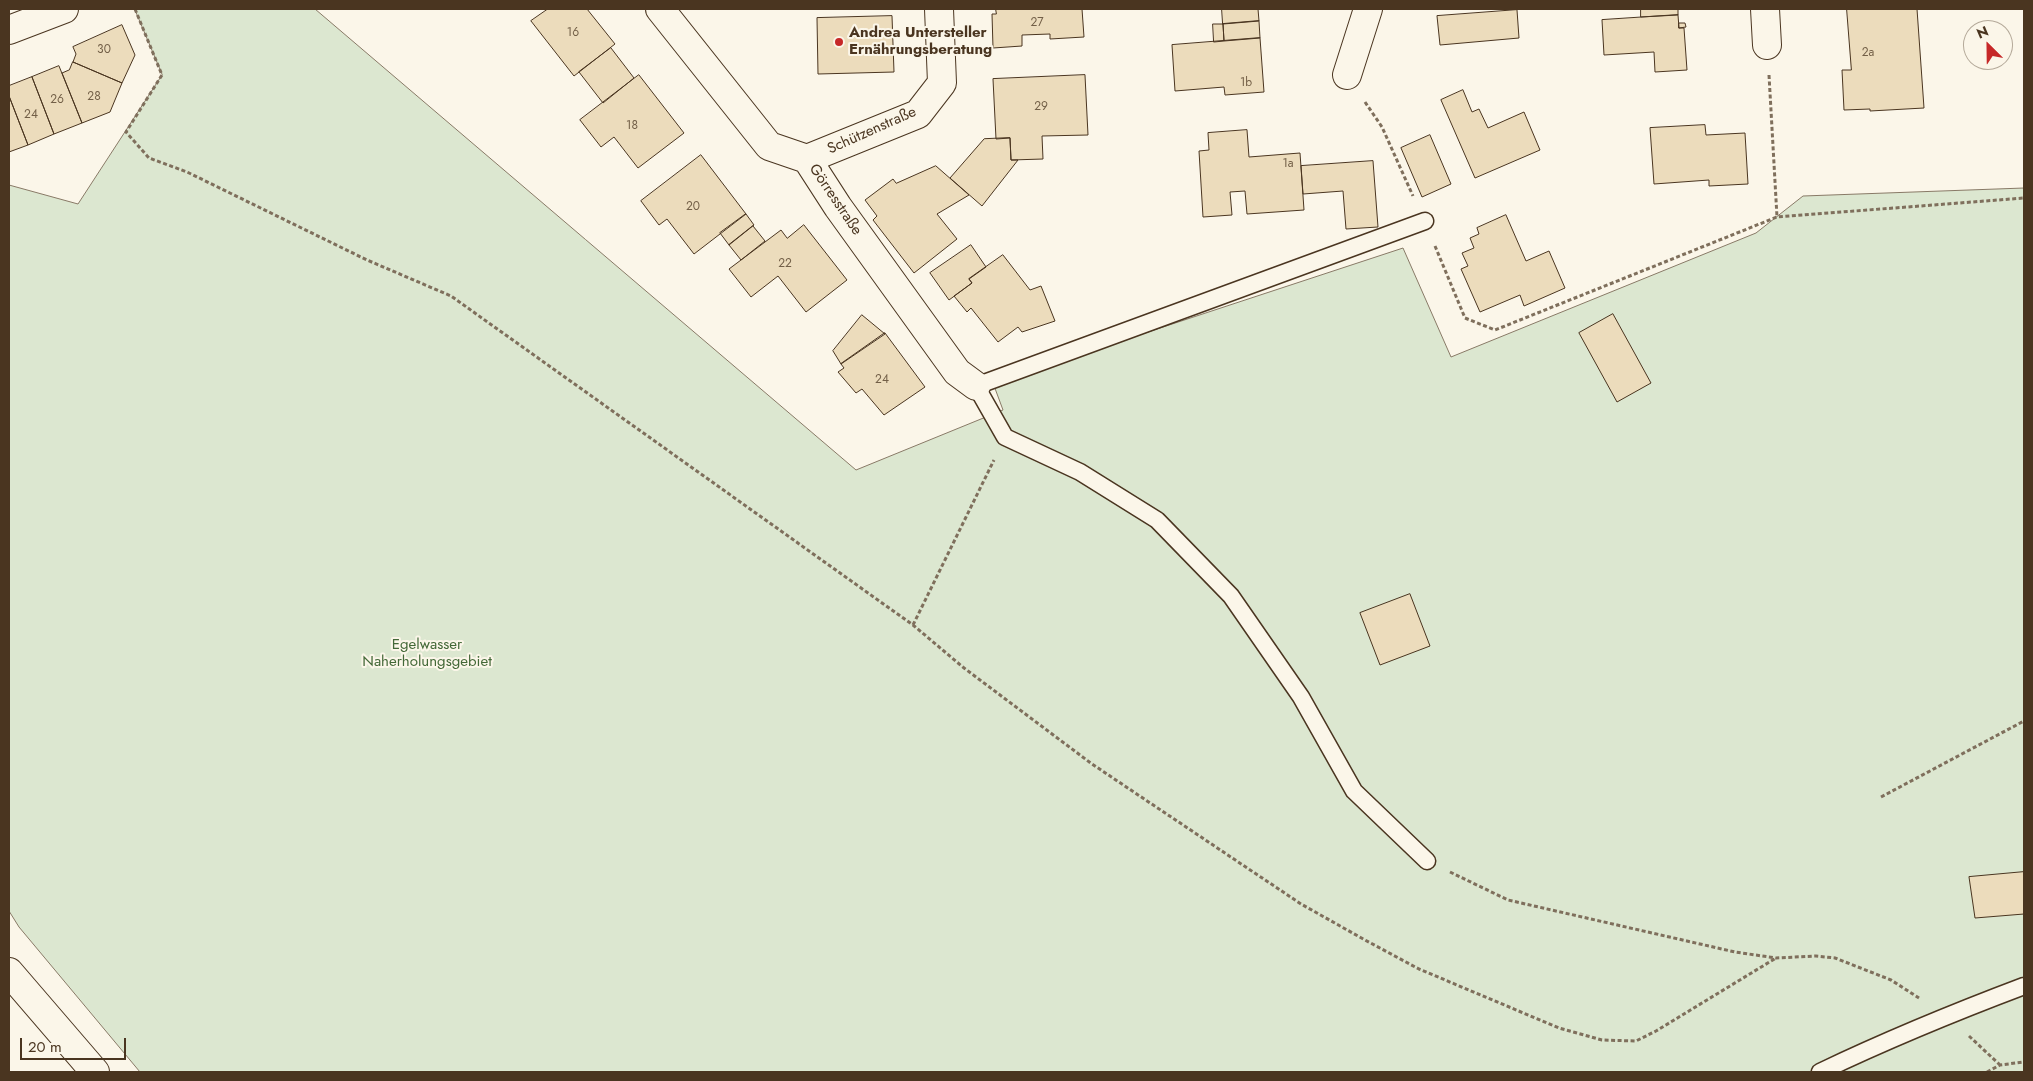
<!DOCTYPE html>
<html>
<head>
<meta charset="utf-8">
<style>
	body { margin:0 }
	#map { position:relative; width:2033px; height:1081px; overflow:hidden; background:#fbf6e9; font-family:Jost,sans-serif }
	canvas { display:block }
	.frame { position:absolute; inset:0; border:10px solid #4a3520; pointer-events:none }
	.north { position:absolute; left:1963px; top:20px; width:50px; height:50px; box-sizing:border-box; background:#fbf6e9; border:1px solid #b4a999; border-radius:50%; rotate:337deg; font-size:14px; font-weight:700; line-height:20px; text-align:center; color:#4a3520 }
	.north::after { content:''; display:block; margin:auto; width:18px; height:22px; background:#c62828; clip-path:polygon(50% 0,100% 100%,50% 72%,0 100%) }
	.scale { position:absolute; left:20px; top:1038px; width:106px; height:22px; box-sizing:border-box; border:2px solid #4a3520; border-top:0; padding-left:6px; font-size:15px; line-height:18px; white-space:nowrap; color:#4a3520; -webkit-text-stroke:4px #fbf6e9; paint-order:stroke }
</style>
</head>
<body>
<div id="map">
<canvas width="2033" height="1081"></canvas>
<div class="frame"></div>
<div class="north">N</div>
<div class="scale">20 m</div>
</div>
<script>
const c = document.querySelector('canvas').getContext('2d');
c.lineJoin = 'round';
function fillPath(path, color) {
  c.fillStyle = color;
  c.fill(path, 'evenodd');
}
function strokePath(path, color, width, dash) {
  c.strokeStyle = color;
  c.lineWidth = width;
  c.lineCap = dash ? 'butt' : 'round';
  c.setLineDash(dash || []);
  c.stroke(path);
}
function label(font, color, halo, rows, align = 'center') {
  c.font = font + ' Jost,sans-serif';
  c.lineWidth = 4;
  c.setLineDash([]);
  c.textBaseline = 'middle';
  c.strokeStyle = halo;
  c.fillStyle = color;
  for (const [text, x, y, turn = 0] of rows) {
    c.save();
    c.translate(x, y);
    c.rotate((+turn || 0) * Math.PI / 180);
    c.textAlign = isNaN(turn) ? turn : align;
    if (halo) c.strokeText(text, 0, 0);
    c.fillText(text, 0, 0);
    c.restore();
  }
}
const green = new Path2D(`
	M 135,9 L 315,9 L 856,470 L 1003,410 L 993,383 L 1403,248 L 1451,357 L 1756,233 L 1803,196 L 2024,188 L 2024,1072 L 140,1072 L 19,927 L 9,911 L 9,185 L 78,204 L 162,75 Z`);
const building = new Path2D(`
	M 548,9 L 587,9 L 615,44 L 574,76 L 531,21 Z
	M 996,9 L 1082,9 L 1084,37 L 1050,39 L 1050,34 L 1022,35 L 1022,46 L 993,48 L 992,14 L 996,14 Z
	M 1222,9 L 1258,9 L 1259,21 L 1223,24 Z
	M 1641,9 L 1678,9 L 1678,15 L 1641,17 Z
	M 1847,9 L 1917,9 L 1924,108 L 1870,111 L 1870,109 L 1844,110 L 1842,70 L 1851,70 Z
	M 1517,10 L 1519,38 L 1440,45 L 1437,16 Z
	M 1678,15 L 1679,28 L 1684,28 L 1687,70 L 1655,72 L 1654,52 L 1604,55 L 1602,20 Z
	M 892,16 L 894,72 L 818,74 L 817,18 Z
	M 1259,21 L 1260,38 L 1224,41 L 1223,24 Z
	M 1679,23 L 1685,23 L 1686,27 L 1679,28 Z
	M 1213,24 L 1223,24 L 1224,41 L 1214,42 Z
	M 122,25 L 135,55 L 122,83 L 73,62 L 76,54 L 73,47 Z
	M 1260,38 L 1264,92 L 1225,95 L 1224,87 L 1175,91 L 1172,45 Z
	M 611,48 L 634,78 L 603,103 L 579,72 Z
	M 73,62 L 122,83 L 110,112 L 82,123 L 62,73 L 69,70 Z
	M 59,66 L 82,123 L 54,134 L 32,77 Z
	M 639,75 L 684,133 L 638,168 L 614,137 L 601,147 L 580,120 Z
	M 1085,75 L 1088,135 L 1042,136 L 1043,159 L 1011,160 L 1010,138 L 996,139 L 993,79 Z
	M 32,77 L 54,134 L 28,145 L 9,96 L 9,86 Z
	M 1463,90 L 1472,112 L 1479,109 L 1488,128 L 1524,112 L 1540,150 L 1475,178 L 1441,100 Z
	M 9,96 L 28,145 L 9,152 Z
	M 1705,125 L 1706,135 L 1745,133 L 1748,184 L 1709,186 L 1709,180 L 1654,184 L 1650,128 Z
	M 1247,130 L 1249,157 L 1300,153 L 1304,210 L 1247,214 L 1245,191 L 1230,192 L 1232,215 L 1203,217 L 1199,151 L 1209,150 L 1208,133 Z
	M 1430,135 L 1451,184 L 1422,197 L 1401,148 Z
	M 1010,138 L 1011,160 L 1018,160 L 982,206 L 950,178 L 984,139 Z
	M 701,155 L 746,214 L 694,254 L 667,219 L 659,225 L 641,201 Z
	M 1373,161 L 1378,227 L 1346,229 L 1343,191 L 1303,194 L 1301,166 Z
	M 936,166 L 969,195 L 937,214 L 957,239 L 914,273 L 873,220 L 877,216 L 865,200 L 893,179 L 896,183 Z
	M 746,214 L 754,225 L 729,245 L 720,233 Z
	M 1506,215 L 1526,261 L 1549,251 L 1565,288 L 1524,306 L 1520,295 L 1480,312 L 1461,269 L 1468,266 L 1462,253 L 1474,248 L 1470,238 L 1479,234 L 1477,228 Z
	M 804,225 L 847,280 L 806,312 L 778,276 L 751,297 L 729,269 L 781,230 L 787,238 Z
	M 753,226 L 765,241 L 741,260 L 729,245 Z
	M 971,245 L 986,267 L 969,279 L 972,283 L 949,300 L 930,273 Z
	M 1003,255 L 1030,290 L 1041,286 L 1055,321 L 1022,332 L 1018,327 L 998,342 L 971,308 L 967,312 L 954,296 L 972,283 L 969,279 Z
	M 1613,314 L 1651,383 L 1617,402 L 1579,333 Z
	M 862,315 L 885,334 L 841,364 L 833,351 Z
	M 885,333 L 925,387 L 884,415 L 862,389 L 856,393 L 838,372 L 844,368 L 841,364 Z
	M 1410,594 L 1430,646 L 1380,665 L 1360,613 Z
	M 2024,872 L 2024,914 L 1975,918 L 1969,877 Z`);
const path = new Path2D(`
	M 135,9 L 162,75 L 126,132 L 149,158 L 187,172 L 367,260 L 451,296 L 913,625 L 964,668 L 1092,764 L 1301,904 L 1365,940 L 1419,969 L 1559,1028 L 1602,1040 L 1636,1041 L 1656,1031 L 1776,958
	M 1769,75 L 1777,217
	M 1365,102 L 1382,127 L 1413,196
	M 1435,246 L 1465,318 L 1495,330 L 1777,217 L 2024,198
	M 913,625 L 994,460
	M 1881,797 L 2024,721
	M 1450,872 L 1508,900 L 1735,952 L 1776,958 L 1816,956 L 1835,958 L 1891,980 L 1919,998
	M 1969,1036 L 2000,1065
	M 1987,1072 L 2000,1065 L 2024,1062`);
const lane = new Path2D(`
	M 1425,221 L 976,386 L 1005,437 L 1080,472 L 1157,520 L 1231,596 L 1301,697 L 1354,791 L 1427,861
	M 1820,1072 C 1887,1040 1955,1012 2024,986`);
const street = new Path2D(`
	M 660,9 L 769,146 L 807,159 L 838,207 L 957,372 L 976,386
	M 1765,9 L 1767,45
	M 9,30 L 64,9
	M 1347,75 L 1368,9
	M 807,159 L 918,114 L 942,83 L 939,9`);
const highway = new Path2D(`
	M 9,972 L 95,1072`);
const markers = [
	[839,42,5,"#c62828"]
];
const numberNames = [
	["27",1037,23],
	["16",573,33],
	["30",104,50],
	["2a",1868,53],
	["1b",1246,83],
	["28",94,97],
	["26",57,100],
	["29",1041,107],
	["24",31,115],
	["18",632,126],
	["1a",1288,164],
	["20",693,207],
	["22",785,264],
	["24",882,380]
];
const poiNames = [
	["Andrea Untersteller",849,33],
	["Ernährungsberatung",849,50]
];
const streetNames = [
	["Schützenstraße",872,131,-24],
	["Görresstraße",835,200,56]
];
const parkNames = [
	["Egelwasser",427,645],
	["Naherholungsgebiet",427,662]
];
fillPath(green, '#dce7d0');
strokePath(green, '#887966', 1);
fillPath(building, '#ecdcbc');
strokePath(building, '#4a3520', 1);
strokePath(lane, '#4a3520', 19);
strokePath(street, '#4a3520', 30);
strokePath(highway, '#4a3520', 30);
strokePath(path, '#7f6f5c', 3, [4, 2.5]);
strokePath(lane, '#fbf6e9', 16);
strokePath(street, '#fbf6e9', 28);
strokePath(highway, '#fbf6e9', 28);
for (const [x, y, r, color] of markers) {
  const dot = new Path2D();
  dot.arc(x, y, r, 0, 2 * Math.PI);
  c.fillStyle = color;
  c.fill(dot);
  strokePath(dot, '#fbf6e9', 2);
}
label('12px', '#725f47', null, numberNames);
label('bold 15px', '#4a3520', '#fbf6e9', poiNames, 'left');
label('15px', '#4a3520', '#fbf6e9', streetNames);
label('15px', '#436837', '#fbf6e9', parkNames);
</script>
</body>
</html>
